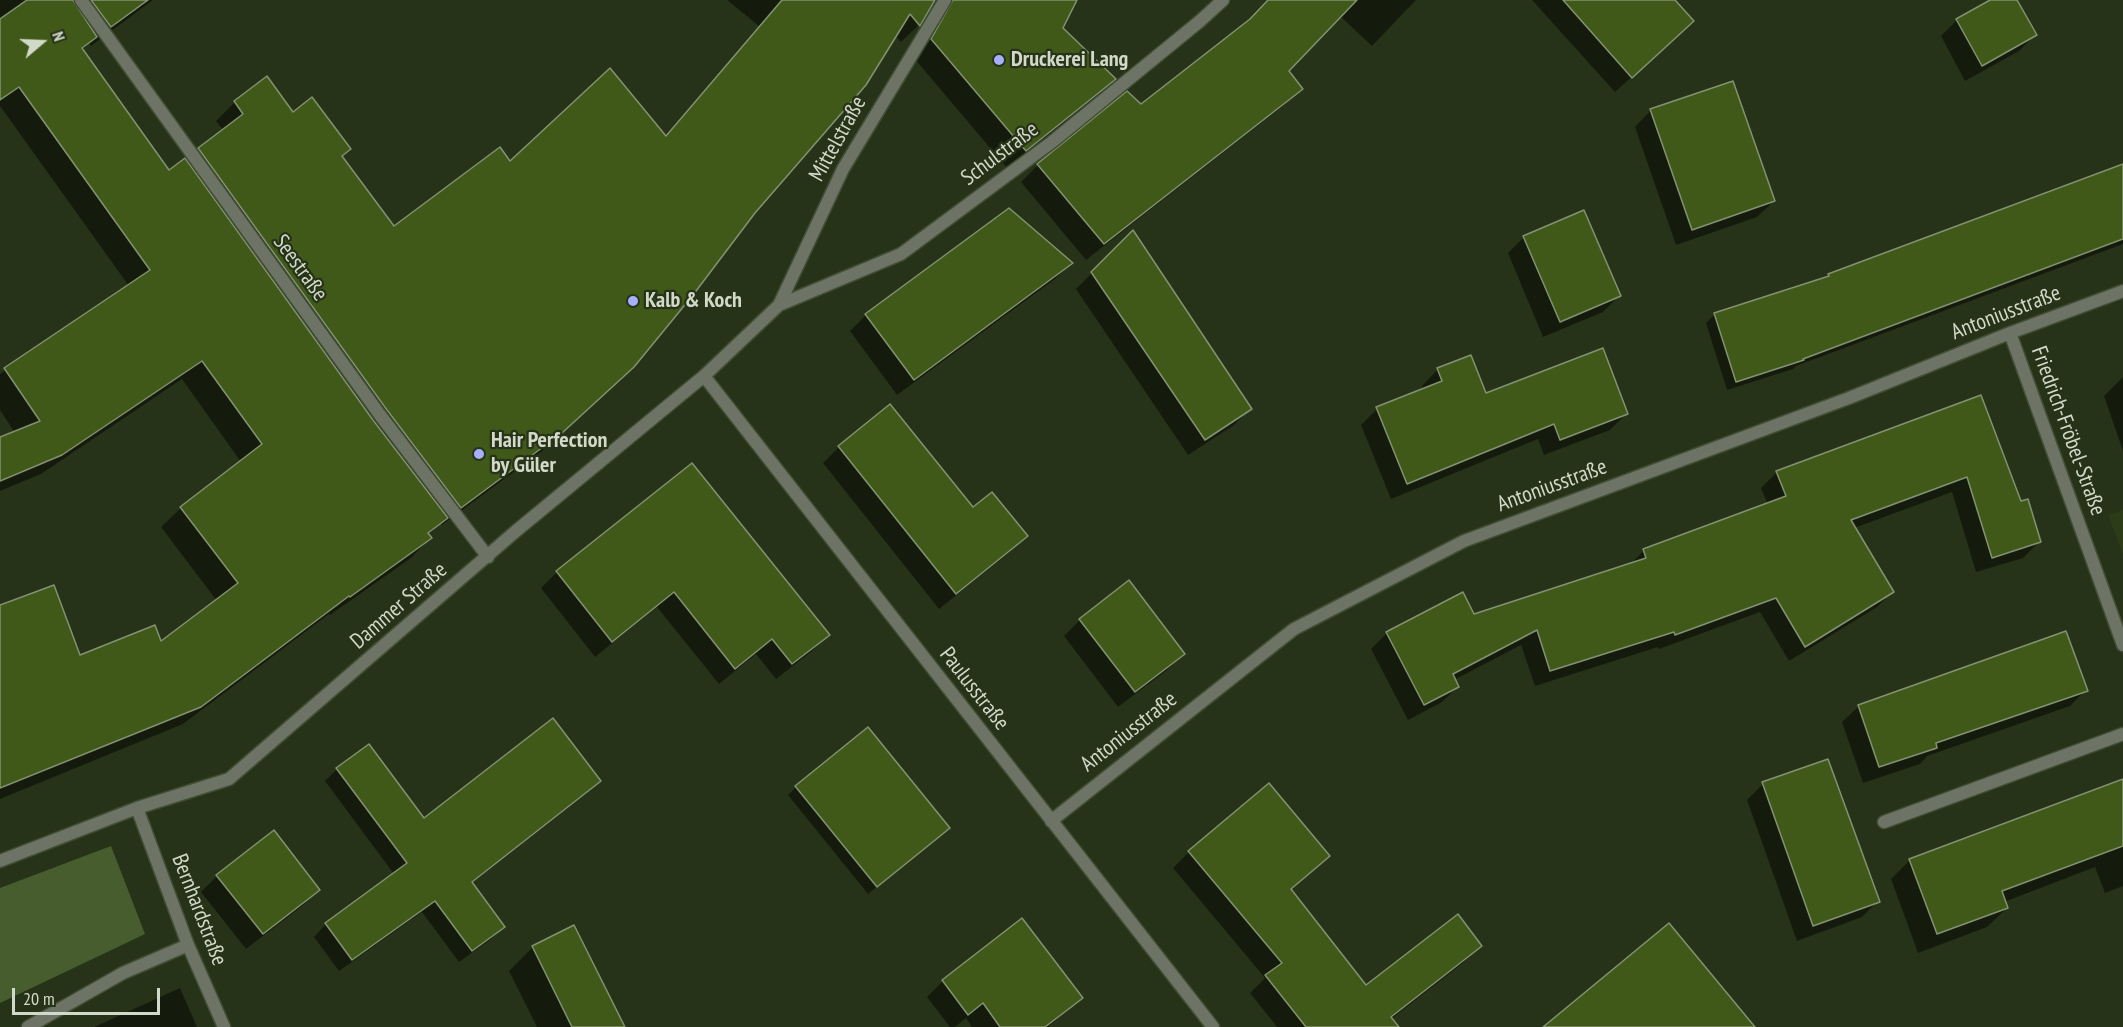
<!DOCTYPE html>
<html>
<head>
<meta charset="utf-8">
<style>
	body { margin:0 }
	#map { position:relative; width:2123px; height:1027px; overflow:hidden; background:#273318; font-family:"PT Sans Narrow",sans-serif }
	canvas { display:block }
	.north { position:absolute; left:12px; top:12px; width:60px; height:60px; -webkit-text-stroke:4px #273318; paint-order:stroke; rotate:71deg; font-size:16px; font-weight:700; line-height:24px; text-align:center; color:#d1d9c9 }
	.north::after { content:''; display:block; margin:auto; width:21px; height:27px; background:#d1d9c9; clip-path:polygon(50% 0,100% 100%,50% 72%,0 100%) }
	.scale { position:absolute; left:12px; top:988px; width:148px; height:27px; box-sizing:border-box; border:3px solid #d1d9c9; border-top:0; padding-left:8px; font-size:18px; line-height:21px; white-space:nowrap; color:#d1d9c9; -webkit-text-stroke:4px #273318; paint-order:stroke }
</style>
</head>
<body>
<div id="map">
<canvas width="2123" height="1027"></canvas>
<div class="north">N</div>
<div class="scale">20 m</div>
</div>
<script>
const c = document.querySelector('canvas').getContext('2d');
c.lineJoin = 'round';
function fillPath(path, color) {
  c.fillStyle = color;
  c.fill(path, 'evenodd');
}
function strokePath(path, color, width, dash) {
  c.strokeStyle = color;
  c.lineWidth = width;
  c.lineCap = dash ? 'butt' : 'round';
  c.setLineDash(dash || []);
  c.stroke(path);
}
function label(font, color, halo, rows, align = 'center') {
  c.font = font + ' "PT Sans Narrow",sans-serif';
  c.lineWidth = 4.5;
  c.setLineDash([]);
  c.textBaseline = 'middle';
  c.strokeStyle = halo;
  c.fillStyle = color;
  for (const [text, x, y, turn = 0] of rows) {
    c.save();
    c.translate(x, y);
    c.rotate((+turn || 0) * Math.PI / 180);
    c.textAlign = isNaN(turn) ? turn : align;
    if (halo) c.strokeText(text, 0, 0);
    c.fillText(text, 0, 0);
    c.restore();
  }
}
const built = new Path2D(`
	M 2123,510 L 2123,555 L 2108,515 Z`);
const green = new Path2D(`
	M 111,846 L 145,934 L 0,1003 L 0,888 Z`);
const shadow = new Path2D(`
	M 0,0 L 153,0 L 91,46 L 89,43 L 82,50 L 169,172 L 186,162 L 199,149 L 224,131 L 216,121 L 235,102 L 267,78 L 293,114 L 341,157 L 393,228 L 510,163 L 664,137 L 759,26 L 727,0 L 1075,0 L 1061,28 L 1113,79 L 1095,97 L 1007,168 L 914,58 L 936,20 L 930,10 L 928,10 L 919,25 L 901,42 L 895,35 L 556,438 L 542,451 L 442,525 L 441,523 L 428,535 L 430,538 L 411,558 L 330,615 L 329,614 L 183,724 L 0,799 L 0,606 L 79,657 L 161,643 L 217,601 L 161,527 L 181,508 L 241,462 L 182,379 L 41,474 L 0,491 L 0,439 L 15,433 L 0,410 L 0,374 L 129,286 L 0,106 Z
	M 1269,0 L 1416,0 L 1372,46 L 1340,16 L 1287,71 L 1301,89 L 1283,106 L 1086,260 L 1021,182 L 1038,165 L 1127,93 L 1141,106 L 1247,23 Z
	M 1532,0 L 1673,0 L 1676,37 L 1615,92 Z
	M 1993,0 L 2015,0 L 2035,35 L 2019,51 L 1965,81 L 1941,36 L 1957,20 Z
	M 1651,110 L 1774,201 L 1757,217 L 1676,245 L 1635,127 Z
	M 2123,165 L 2123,244 L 1796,366 L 1793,369 L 1727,390 L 1706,323 L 1715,314 L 1825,279 L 1829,275 Z
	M 1133,232 L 1251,408 L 1234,425 L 1188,455 L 1076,289 Z
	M 1524,237 L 1619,296 L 1603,312 L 1543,337 L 1508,253 Z
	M 1071,263 L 1055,279 L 897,395 L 850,331 L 866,315 Z
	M 1438,369 L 1486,395 L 1626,414 L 1610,430 L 1544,455 L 1538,439 L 1391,499 L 1361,425 L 1377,409 L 1423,389 L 1422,386 Z
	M 2123,377 L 2123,451 L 2104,396 Z
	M 1980,397 L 2020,503 L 2039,542 L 2023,558 L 1976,572 L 1952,492 L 1854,528 L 1892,592 L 1877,607 L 1789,661 L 1760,612 L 1659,649 L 1658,647 L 1535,686 L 1521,645 L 1454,680 L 1458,687 L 1442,702 L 1408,720 L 1371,649 L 1387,633 L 1473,616 L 1629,566 L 1644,550 L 1768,505 L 1761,488 L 1777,472 Z
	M 839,447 L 973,509 L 1026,536 L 1010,552 L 939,609 L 823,463 Z
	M 692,465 L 828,635 L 812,651 L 776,679 L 756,654 L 719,684 L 657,607 L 595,657 L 541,588 L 557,572 Z
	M 1080,620 L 1183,654 L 1167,670 L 1118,707 L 1064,636 Z
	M 2086,690 L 2070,706 L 1927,756 L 1920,764 L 1863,783 L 1842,722 L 1859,706 Z
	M 337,769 L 424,820 L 599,781 L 587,793 L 471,884 L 503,927 L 491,939 L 459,962 L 422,912 L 339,971 L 314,937 L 326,924 L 394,874 L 325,781 Z
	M 1763,784 L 1878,901 L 1862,917 L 1797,941 L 1747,800 Z
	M 2123,785 L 2123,886 L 2105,893 L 2095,867 L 2004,902 L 2007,908 L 1987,927 L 1918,953 L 1891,879 L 1910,860 Z
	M 796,787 L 948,828 L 868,894 L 788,795 Z
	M 1189,852 L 1328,856 L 1290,890 L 1366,987 L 1480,945 L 1464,962 L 1381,1027 L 1277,1027 L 1250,993 L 1265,978 L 1173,868 Z
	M 217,876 L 318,890 L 302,906 L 246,949 L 201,892 Z
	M 533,947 L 623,1027 L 537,1027 L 509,971 Z
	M 943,981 L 1081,998 L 1048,1027 L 972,1027 L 966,1018 L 955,1027 L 950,1027 L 927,997 Z
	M 180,988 L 197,1027 L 94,1027 Z`);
const building = new Path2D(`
	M 27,0 L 73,0 L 97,37 L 82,48 L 169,170 L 185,158 L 373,420 L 448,518 L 428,533 L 432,538 L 350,597 L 349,596 L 201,707 L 0,788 L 0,605 L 54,585 L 80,655 L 155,625 L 161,641 L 238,583 L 180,507 L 262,444 L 202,361 L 62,455 L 0,481 L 0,437 L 40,421 L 4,368 L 150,270 L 19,87 L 0,100 L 0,19 Z
	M 91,0 L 148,0 L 111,27 Z
	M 782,0 L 935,0 L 920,26 L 910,14 L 866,85 L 755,213 L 693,295 L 634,367 L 562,433 L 461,508 L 387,410 L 198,148 L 243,114 L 234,101 L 267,76 L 293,112 L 312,97 L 351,149 L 342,156 L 394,226 L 500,147 L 510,161 L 610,68 L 666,136 Z
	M 953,0 L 1077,0 L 1063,28 L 1116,79 L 1026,151 L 931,39 Z
	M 1268,0 L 1357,0 L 1289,71 L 1303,89 L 1104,244 L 1037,164 L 1127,91 L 1141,104 L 1250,19 Z
	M 1563,0 L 1675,0 L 1694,21 L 1632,78 Z
	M 1990,0 L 2017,0 L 2037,35 L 1982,66 L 1956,19 Z
	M 1733,81 L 1775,201 L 1692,230 L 1650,109 Z
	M 2123,164 L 2123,239 L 1803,359 L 1804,360 L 1736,382 L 1714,313 L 1829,276 L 1828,274 Z
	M 1009,208 L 1073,263 L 914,380 L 865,314 Z
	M 1584,210 L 1621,296 L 1560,322 L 1523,236 Z
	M 1133,230 L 1252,409 L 1205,440 L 1091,272 Z
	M 1603,348 L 1628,414 L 1560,440 L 1554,424 L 1407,484 L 1376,407 L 1442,381 L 1437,368 L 1471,355 L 1486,393 Z
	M 1981,395 L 2021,501 L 2028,499 L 2041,542 L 1992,558 L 1967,477 L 1851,520 L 1894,592 L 1805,647 L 1776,598 L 1675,635 L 1674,632 L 1550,671 L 1537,630 L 1453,674 L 1459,687 L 1424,705 L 1386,632 L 1463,592 L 1474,614 L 1646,558 L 1643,549 L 1786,496 L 1776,471 Z
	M 890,404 L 973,507 L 992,492 L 1028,536 L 956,594 L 838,446 Z
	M 692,463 L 830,635 L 792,664 L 772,639 L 735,669 L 674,592 L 612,642 L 556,571 Z
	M 1129,580 L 1185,654 L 1135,692 L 1079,619 Z
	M 2066,631 L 2088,691 L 1936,743 L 1937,748 L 1879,767 L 1858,705 Z
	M 553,718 L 601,781 L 472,882 L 505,927 L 472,951 L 435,901 L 352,960 L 325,923 L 407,863 L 336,768 L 369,744 L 424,818 Z
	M 868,727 L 950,828 L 877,887 L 795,786 Z
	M 1828,759 L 1880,902 L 1813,926 L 1762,782 Z
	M 2123,779 L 2123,846 L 2002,891 L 2008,908 L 1937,934 L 1909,859 Z
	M 1269,783 L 1330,856 L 1291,889 L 1366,985 L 1458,914 L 1482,946 L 1391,1017 L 1399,1027 L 1306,1027 L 1265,975 L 1282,963 L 1188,851 Z
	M 274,830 L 320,890 L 263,934 L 216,875 Z
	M 1022,918 L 1083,998 L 1045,1027 L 1000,1027 L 983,1003 L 968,1015 L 942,980 Z
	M 1669,923 L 1755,1027 L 1543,1027 Z
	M 574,925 L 625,1027 L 572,1027 L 532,946 Z`);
const service = new Path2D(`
	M 1884,822 L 2123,734`);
const minor = new Path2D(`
	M 81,0 L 380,415 L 488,557
	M 779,305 L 843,169 L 945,0
	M 2010,333 L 2123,645
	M 704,376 L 1213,1027
	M 137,808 L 188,945 L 224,1027
	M 1051,821 L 1294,629 L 1464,541 L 1849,398 L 2010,333 L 2123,291
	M 0,861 L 137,808 L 229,779 L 516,531 L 704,376 L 779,305 L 901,254 L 1052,142 L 1200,21 L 1223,0
	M 28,1027 L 123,973 L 188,945`);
const markers = [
	[999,60,6,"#a8b0fc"],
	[633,301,6,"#a8b0fc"],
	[479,454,6,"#a8b0fc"]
];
const poiNames = [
	["Druckerei Lang",1011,60],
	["Kalb & Koch",645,301],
	["Hair Perfection",491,441],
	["by Güler",491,466]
];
const streetNames = [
	["Mittelstraße",838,139,-61],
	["Schulstraße",1000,154,-37],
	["Seestraße",300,268,54],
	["Antoniusstraße",2006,313,-21],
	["Friedrich-Fröbel-Straße",2068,431,70],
	["Antoniusstraße",1552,486,-20],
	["Dammer Straße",399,606,-41],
	["Paulusstraße",974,689,52],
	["Antoniusstraße",1129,732,-38],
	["Bernhardstraße",199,910,69]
];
fillPath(built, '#2c3b18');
fillPath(green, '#485d2e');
fillPath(shadow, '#0007');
fillPath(building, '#405919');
strokePath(building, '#839273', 1.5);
strokePath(service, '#424e34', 15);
strokePath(minor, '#424e34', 15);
strokePath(service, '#6d7466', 12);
strokePath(minor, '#6d7466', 12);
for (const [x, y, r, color] of markers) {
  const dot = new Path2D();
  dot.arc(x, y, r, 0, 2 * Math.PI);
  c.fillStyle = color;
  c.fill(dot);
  strokePath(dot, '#273318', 2);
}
label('bold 22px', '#d1d9c9', '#273318', poiNames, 'left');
label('22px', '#d1d9c9', '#273318', streetNames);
</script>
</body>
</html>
